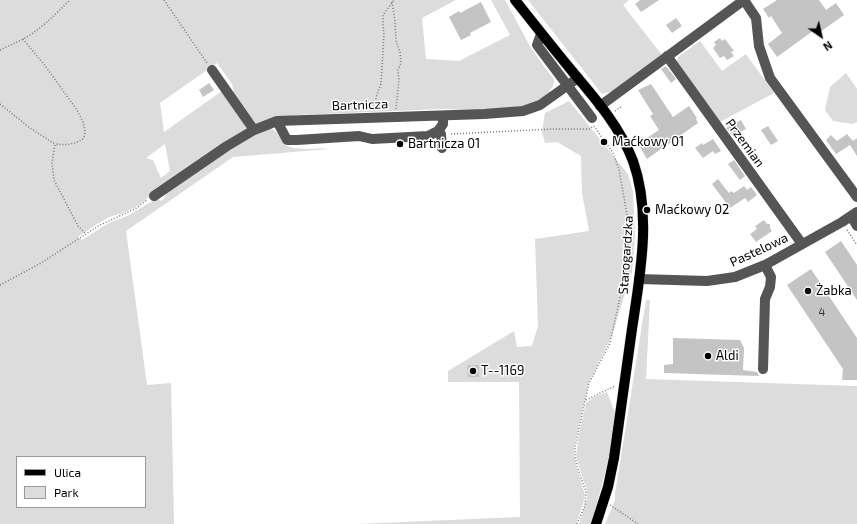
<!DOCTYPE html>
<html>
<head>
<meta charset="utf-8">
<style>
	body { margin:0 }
	#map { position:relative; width:857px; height:524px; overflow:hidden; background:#fff; font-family:"Exo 2",sans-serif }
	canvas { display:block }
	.legend { position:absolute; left:16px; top:456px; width:130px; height:52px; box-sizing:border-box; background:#fff; border:1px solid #999; margin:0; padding:5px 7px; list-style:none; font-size:12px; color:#000 }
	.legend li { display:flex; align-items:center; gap:8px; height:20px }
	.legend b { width:20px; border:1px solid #999 }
	.north { position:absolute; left:801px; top:16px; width:40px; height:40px; -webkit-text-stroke:3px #fff; paint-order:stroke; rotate:146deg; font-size:11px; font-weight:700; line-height:16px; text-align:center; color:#000 }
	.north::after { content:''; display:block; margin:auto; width:14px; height:18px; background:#000; clip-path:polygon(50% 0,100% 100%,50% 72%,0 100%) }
</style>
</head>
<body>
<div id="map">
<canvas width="857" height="524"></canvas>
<ul class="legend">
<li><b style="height:5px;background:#000"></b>Ulica</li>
<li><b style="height:11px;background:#dcdcdc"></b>Park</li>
</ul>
<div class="north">N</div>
</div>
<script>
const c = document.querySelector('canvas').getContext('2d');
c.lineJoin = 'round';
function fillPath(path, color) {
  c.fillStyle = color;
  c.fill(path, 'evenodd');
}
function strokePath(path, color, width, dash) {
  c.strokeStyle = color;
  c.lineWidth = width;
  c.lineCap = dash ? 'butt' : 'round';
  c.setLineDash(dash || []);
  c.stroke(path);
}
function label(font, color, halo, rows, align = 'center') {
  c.font = font + ' "Exo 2",sans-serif';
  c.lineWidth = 3;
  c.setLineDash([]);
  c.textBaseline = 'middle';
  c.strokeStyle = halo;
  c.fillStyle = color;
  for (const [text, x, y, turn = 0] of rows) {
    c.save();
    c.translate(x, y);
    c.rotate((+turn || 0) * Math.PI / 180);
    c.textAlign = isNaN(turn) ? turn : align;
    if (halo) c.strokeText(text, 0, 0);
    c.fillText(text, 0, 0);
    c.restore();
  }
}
const green = new Path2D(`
	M 0,0 L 456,0 L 422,18 L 426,59 L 459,61 L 510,35 L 491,0 L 505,0 L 531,48 L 554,80 L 553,86 L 549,91 L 551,92 L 542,98 L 527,106 L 480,110 L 442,109 L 298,115 L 280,117 L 255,125 L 236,102 L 232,84 L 217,63 L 160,103 L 164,132 L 222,91 L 248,129 L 155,189 C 149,200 135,208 123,213 C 118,215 112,215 108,218 C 98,223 88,230 78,237 L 82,240 L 107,224 L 129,215 L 154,200 L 157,199 L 161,201 L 164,199 L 167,191 L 224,150 L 270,128 C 279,131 279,139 285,144 C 293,152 317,147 329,149 L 233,157 L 126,231 L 147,385 L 171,383 L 174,524 L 0,524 ZM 165,144 L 170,171 L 161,178 L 153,160 L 146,158 ZM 17,457 L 145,457 L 145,507 L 17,507 Z
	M 528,0 L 629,0 L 623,5 L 662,55 L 614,91 L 602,94 Z
	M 700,41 L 722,71 L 746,54 L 774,93 L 718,123 L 676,65 L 678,57 Z
	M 846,73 L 857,89 L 857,122 L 852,124 L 833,121 L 825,110 L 830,87 Z
	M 569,101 L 628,174 L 633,192 L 635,235 L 632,272 L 611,338 L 589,382 L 574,447 L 574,455 L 576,465 L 585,495 L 583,504 L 576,524 L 356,524 L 520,517 L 519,382 L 448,382 L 448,371 L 514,331 L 517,347 L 532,346 L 538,326 L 535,239 L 589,231 L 582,193 L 581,156 L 557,142 L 545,143 L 542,132 L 545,113 Z
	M 646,300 L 650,300 L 646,379 L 857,386 L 857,524 L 605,524 L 615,500 L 615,494 Z
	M 607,392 L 615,413 L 608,463 L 591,524 L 579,524 L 587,498 L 587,491 L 576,457 L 578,438 L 586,403 L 592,398 Z`);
const building = new Path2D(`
	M 640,0 L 659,0 L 641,12 L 635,4 Z
	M 777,0 L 819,0 L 826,10 L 836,3 L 844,15 L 820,32 L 817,28 L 777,57 L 768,44 L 782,33 L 771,16 L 769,18 L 763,9 Z
	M 481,2 L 491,22 L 470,33 L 471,35 L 461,40 L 449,17 L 459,11 L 460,13 Z
	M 676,18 L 682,26 L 672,33 L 666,25 Z
	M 720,38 L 722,41 L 725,39 L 734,51 L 731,52 L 734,56 L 727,60 L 724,56 L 720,58 L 713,48 L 716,45 L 714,42 Z
	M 666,66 L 676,79 L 671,83 L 661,69 Z
	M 209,83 L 214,90 L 203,97 L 199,90 Z
	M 651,84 L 673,117 L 689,106 L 697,118 L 696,119 L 698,123 L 647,159 L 638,144 L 659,130 L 650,116 L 653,114 L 638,90 Z
	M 741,120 L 746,129 L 740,132 L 742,135 L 735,139 L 726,128 Z
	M 768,126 L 778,141 L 771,145 L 761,130 Z
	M 847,134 L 853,141 L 857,138 L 857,156 L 850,145 L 836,154 L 826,140 L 831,135 L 837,141 Z
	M 713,139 L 721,151 L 715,154 L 713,151 L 703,158 L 695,148 L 702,143 L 703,145 Z
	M 734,160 L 745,176 L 740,180 L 728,164 Z
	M 718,179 L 729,193 L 731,191 L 734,193 L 744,186 L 747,190 L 751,187 L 757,195 L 748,202 L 745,198 L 730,208 L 712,184 Z
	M 764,220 L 767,224 L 770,224 L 770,228 L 772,231 L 756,242 L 750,234 L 757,229 L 755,226 Z
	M 841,241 L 857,265 L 857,300 L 825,252 Z
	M 811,269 L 857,338 L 857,380 L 842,380 L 843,369 L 787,285 Z
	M 673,338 L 740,340 L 744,348 L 743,370 L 757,372 L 759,376 L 664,373 L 664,365 L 673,364 Z
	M 467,365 L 479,365 L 479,377 L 468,377 Z`);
const path = new Path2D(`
	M 164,0 L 207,63
	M 392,2 L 395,21 L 396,41 L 400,52 L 401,63 L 398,70 L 399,80 L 396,109
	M 23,39 L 46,67 L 77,110 L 83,122 L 85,132 L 84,138 C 75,145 66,145 55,144
	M 0,50 C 8,46 16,43 23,39 C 41,30 55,14 70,0
	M 0,104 L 30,128 L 55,144 L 52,163 L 54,180 L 78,226 L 86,234
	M 374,108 L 377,94 L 381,84 L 384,34 L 383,26 L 383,15 L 394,0
	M 615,111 L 621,107
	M 451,134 L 553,129 L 590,129 L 592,127
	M 847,230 L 857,245
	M 0,285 L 41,263 L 100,225 L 135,209 L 147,200
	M 586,400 L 615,386
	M 610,505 L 638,524
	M 577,524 L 585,505 L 586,492 L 577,466 L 575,456 L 575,447 L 589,383 L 610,343 L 625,275 L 628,248 L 629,226 L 619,169 L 613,153 L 594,126`);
const minor = new Path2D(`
	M 541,34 L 537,45 L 592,118
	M 667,56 L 802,244
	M 212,70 L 254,130
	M 600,106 L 744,0 L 756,18 L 759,46 L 770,78 L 857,197
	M 277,121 L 287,140 L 297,140 L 359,136 L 372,139 L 428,136 L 438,131 L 443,124 L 443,116
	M 438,131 L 441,134 L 442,148
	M 154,196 L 227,146 L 254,130 L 277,121 L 484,114 L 523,111 L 540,105 L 578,78
	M 851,216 L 857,226
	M 639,279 L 707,281 L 735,277 L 765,265 L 842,222 L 857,212
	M 763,369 L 765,299 L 770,287 L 771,277 L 765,265`);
const major = new Path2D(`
	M 515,0 C 534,24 553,48 572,71 C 595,98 620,127 633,161 C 652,214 640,275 632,329 C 626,372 620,415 614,458 L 608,487 L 596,524`);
const markers = [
	[604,142,4,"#000"],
	[400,144,4,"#000"],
	[647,210,4,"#000"],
	[808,291,4,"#000"],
	[708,356,4,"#000"],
	[473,371,4,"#000"]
];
const numberNames = [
	["4",822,312]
];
const streetNames = [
	["Bartnicza",360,105,-2],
	["Przemian",745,143,54],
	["Pastelowa",759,250,-25],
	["Starogardzka",626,255,-86]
];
const poiNames = [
	["Maćkowy 01",612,142],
	["Bartnicza 01",408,144],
	["Maćkowy 02",655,210],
	["Żabka",816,291],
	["Aldi",716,356],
	["T--1169",481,371]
];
fillPath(green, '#dcdcdc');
fillPath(building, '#c4c4c4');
strokePath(major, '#dbdbdb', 11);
strokePath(path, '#777', 1.5, [1, 2]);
strokePath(minor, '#555', 10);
strokePath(major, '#000', 10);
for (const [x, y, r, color] of markers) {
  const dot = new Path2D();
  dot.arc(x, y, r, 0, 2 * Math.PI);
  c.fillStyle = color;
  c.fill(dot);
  strokePath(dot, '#fff', 1.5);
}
label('11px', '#313131', null, numberNames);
label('13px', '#000', '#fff', streetNames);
label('13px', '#000', '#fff', poiNames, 'left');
</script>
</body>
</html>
